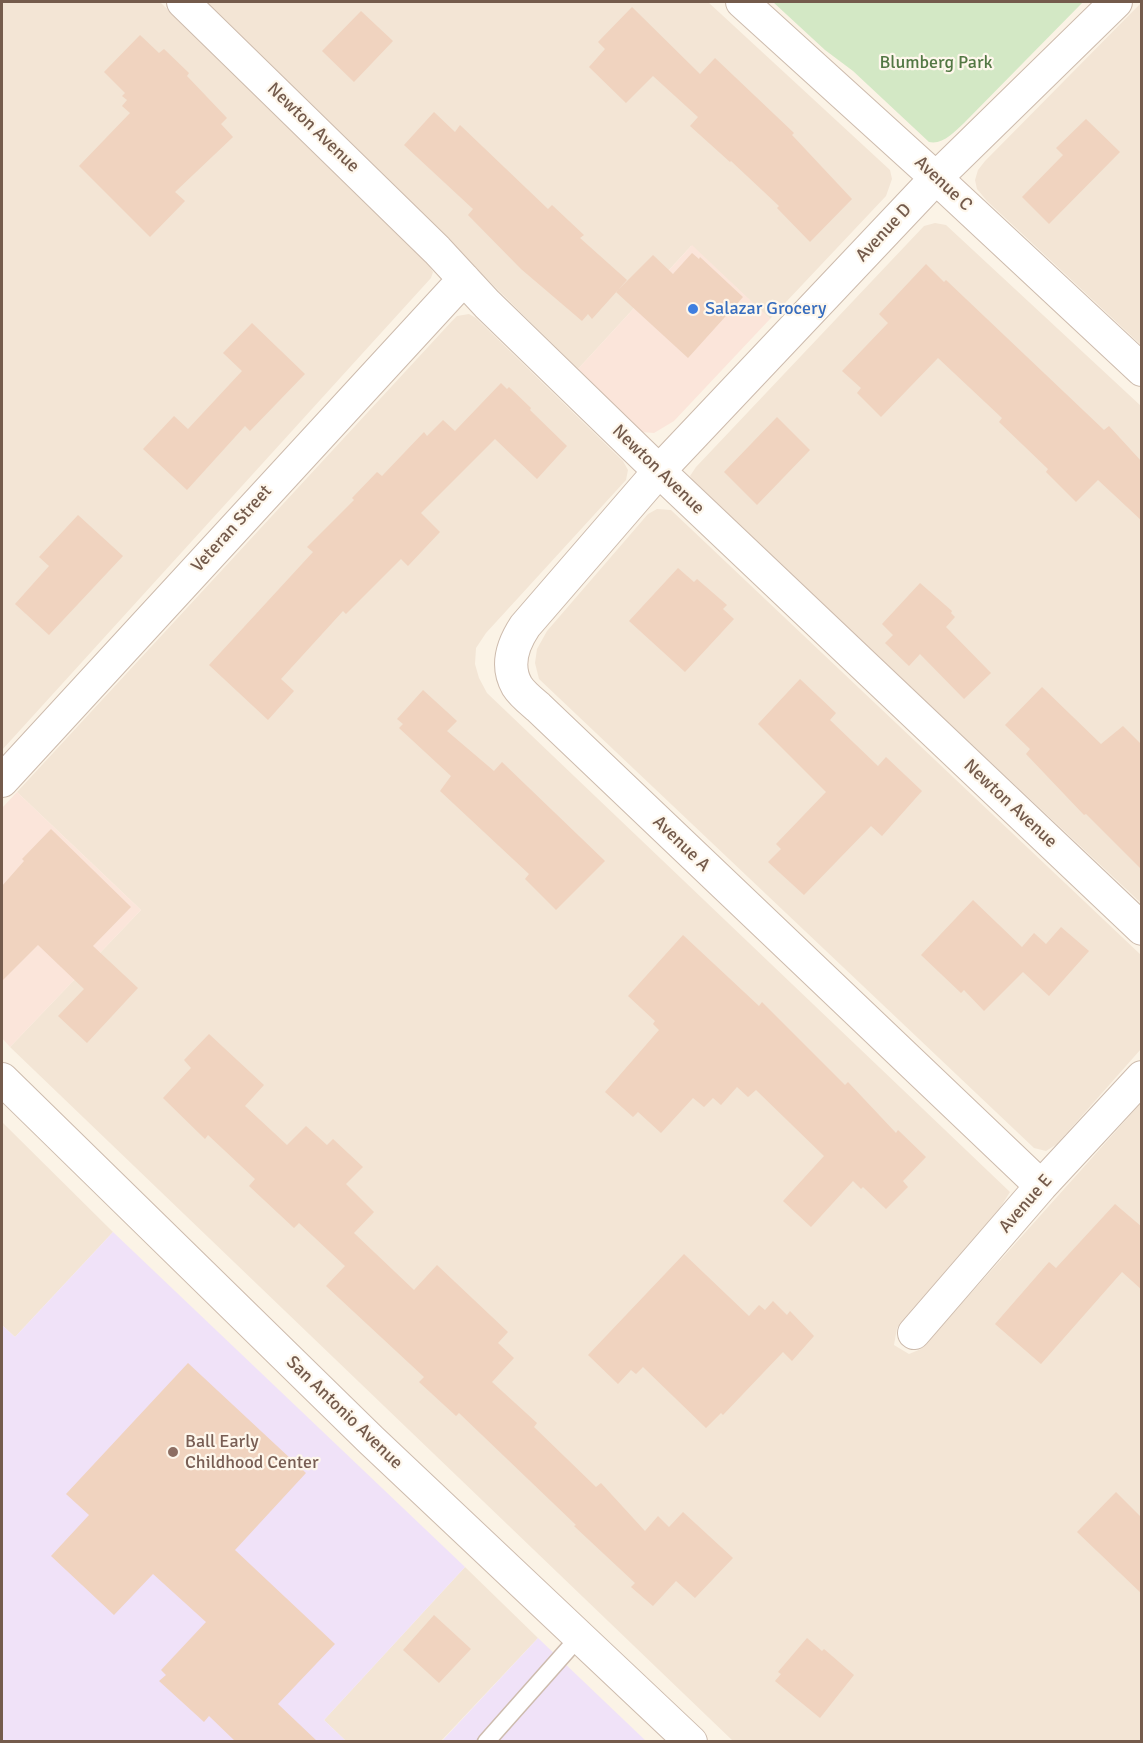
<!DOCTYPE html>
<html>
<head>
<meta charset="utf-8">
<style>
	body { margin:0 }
	#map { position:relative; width:1143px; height:1743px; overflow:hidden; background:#fbf3e6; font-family:Signika,sans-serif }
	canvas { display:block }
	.frame { position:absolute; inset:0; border:3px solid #745b4c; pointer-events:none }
</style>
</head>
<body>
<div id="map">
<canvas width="1143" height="1743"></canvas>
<div class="frame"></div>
</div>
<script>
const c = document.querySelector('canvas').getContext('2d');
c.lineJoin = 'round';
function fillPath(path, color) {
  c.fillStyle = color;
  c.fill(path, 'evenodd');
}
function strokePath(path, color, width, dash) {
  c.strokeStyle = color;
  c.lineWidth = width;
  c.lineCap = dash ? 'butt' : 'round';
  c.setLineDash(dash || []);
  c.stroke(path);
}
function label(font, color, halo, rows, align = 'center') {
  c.font = font + ' Signika,sans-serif';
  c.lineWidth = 4.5;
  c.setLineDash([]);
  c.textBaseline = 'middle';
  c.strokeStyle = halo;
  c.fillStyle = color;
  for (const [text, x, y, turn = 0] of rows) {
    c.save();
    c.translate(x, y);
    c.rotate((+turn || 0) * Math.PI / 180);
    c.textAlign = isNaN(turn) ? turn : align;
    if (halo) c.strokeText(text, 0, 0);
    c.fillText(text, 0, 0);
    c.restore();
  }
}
const residential = new Path2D(`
	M 2,2 L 160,2 L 428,264 L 433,272 L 431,278 L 2,750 Z
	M 206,2 L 708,2 L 890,170 L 892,179 L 886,196 L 770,319 L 691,246 L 578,369 Z
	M 1141,3 L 1141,345 L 987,201 L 977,189 L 975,180 L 978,170 L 985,161 Z
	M 935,223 L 946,225 L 1141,406 L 1141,903 L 697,487 L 690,476 L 696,467 L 924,226 Z
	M 469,314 L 476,318 L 623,461 L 628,470 L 626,480 L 486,633 L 476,648 L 475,664 L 479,678 L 487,693 L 1010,1192 L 1000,1208 L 897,1328 L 894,1345 L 909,1354 L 921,1349 L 1141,1103 L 1141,1741 L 733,1741 L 10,1047 L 141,910 L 17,792 L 452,321 L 457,316 Z
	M 657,509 L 671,510 L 1141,955 L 1141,1049 L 1057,1144 L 1046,1151 L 1034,1148 L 539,679 L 535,663 L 537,649 L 547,631 L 648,514 Z
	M 2,1122 L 113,1232 L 15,1337 L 2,1325 Z
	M 465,1567 L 538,1638 L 441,1741 L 346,1741 L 324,1720 Z`);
const commercial = new Path2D(`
	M 692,245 L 770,319 L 674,421 L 654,433 L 641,432 L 578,369 Z
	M 17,792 L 141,910 L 10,1047 L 2,1038 L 2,808 Z`);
const education = new Path2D(`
	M 113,1232 L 465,1567 L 324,1720 L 346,1741 L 2,1741 L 2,1325 L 15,1337 Z
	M 538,1638 L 646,1741 L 441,1742 Z`);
const green = new Path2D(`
	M 773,2 L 1083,2 L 964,123 C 954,132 943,145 929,142 L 853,71 L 825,50 Z`);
const building = new Path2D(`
	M 632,7 L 700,74 L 715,58 L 794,133 L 792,135 L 852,199 L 810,242 L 777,208 L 779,206 L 731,161 L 730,162 L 690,126 L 698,117 L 653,76 L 626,103 L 589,67 L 605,49 L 598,42 Z
	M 361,11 L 393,41 L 354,82 L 322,51 Z
	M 140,35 L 159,53 L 164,49 L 189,73 L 187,76 L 227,118 L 221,124 L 233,137 L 175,192 L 185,201 L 150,237 L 79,166 L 130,113 L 122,106 L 127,100 L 122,96 L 125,93 L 104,72 Z
	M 434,112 L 455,132 L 460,125 L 548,209 L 552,205 L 584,235 L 580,238 L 627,280 L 592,319 L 588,314 L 582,321 L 521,269 L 468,215 L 473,209 L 404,145 Z
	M 1086,119 L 1120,152 L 1049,224 L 1022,197 L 1063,155 L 1056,148 Z
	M 692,253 L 699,259 L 700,257 L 743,297 L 688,358 L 616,292 L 653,255 L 673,274 Z
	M 926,264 L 944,282 L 946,280 L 1104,430 L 1109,426 L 1142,462 L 1142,521 L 1098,480 L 1076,502 L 1046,472 L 1048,469 L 999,422 L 1002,418 L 938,358 L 881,417 L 857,393 L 861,388 L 842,371 L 888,323 L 879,314 Z
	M 252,323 L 305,374 L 250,431 L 245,426 L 187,490 L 143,449 L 174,416 L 188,429 L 242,371 L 223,353 Z
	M 501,383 L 507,389 L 509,387 L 531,408 L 530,410 L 567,446 L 537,479 L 495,439 L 421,513 L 440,532 L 408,566 L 401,559 L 346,614 L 343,611 L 281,679 L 294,691 L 268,720 L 209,665 L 313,552 L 307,547 L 354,500 L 352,498 L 377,472 L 382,476 L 424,432 L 427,436 L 443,420 L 455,431 Z
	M 777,417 L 810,450 L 757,505 L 724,472 Z
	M 78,515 L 123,556 L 49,635 L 15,604 L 49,566 L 39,557 Z
	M 678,568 L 694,582 L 697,579 L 727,605 L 723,609 L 734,619 L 685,672 L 629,621 Z
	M 920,583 L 952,611 L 951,613 L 955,617 L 946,627 L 991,673 L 964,699 L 920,654 L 909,666 L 885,643 L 893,635 L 882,624 Z
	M 800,679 L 836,713 L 830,720 L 878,766 L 886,757 L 922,791 L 882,836 L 871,826 L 804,895 L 768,862 L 781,849 L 776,844 L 826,792 L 758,724 Z
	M 1042,687 L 1101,744 L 1123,726 L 1142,745 L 1142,870 L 1086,814 L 1084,815 L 1026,754 L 1030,749 L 1005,725 Z
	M 423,690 L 457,721 L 447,731 L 494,771 L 502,762 L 605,861 L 556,910 L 525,879 L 529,874 L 440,791 L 451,776 L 399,728 L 403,724 L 397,719 Z
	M 51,829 L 131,907 L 93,946 L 138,988 L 87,1043 L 58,1016 L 84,989 L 38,945 L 2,981 L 2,886 L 24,861 L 22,859 Z
	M 973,900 L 1022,947 L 1034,933 L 1046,944 L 1061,927 L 1089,951 L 1049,996 L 1023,972 L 984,1011 L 964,990 L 961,993 L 921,955 Z
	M 683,935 L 759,1006 L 762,1002 L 845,1085 L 848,1082 L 896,1133 L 898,1130 L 926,1157 L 903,1181 L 908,1187 L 886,1209 L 863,1187 L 861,1189 L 853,1181 L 811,1227 L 783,1201 L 824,1156 L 756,1090 L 748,1097 L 737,1087 L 721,1105 L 713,1098 L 704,1107 L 693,1098 L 661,1133 L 638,1112 L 633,1117 L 605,1092 L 659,1030 L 653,1024 L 655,1021 L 628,996 Z
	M 209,1034 L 264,1085 L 245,1106 L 287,1145 L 306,1126 L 327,1145 L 333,1139 L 363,1167 L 346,1184 L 374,1212 L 354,1233 L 414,1290 L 437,1265 L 508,1332 L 498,1343 L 514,1358 L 492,1382 L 537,1423 L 534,1427 L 596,1487 L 601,1483 L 645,1531 L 658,1516 L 669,1527 L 683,1512 L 733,1558 L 695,1598 L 676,1581 L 653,1606 L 631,1587 L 635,1583 L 574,1526 L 576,1525 L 459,1413 L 456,1416 L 419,1382 L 424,1377 L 326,1286 L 345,1266 L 299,1223 L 294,1228 L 249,1186 L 255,1179 L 208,1135 L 205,1139 L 163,1098 L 191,1068 L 184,1060 Z
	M 1115,1204 L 1142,1227 L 1142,1290 L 1122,1272 L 1041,1364 L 995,1324 L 1049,1262 L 1056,1268 Z
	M 684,1254 L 749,1316 L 759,1305 L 765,1310 L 773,1301 L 787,1315 L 790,1311 L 814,1336 L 792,1361 L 783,1352 L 723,1415 L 721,1413 L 706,1428 L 643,1367 L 636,1374 L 631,1370 L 618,1384 L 588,1355 Z
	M 188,1363 L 306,1473 L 235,1550 L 335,1644 L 278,1704 L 318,1742 L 236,1742 L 209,1716 L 204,1722 L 159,1681 L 166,1675 L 161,1670 L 206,1622 L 153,1574 L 114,1615 L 51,1556 L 89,1515 L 66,1494 Z
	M 1116,1492 L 1142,1518 L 1142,1594 L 1077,1532 Z
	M 434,1615 L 471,1649 L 439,1683 L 403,1650 Z
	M 807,1638 L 822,1651 L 824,1649 L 854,1675 L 820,1718 L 775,1681 L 781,1674 L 778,1672 Z`);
const lane = new Path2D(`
	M 486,1742 L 579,1637`);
const street = new Path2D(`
	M 183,2 L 437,250 L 487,304 L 659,471 L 1142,929
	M 742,2 L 936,178 L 1142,370
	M 2,781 L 464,279
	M 2,1079 L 371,1440 L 691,1742
	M 1041,1186 L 538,707 C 531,701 522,694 517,686 C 505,665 513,644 525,626 L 659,471 L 936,178 L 1116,2
	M 914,1333 L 1041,1186 L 1142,1077`);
const markers = [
	[693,309,6,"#3f7fe0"],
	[173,1452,6,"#8d6e63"]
];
const parkNames = [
	["Blumberg Park",936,63]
];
const streetNames = [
	["Newton Avenue",313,128,44],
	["Avenue C",943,184,43],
	["Avenue D",884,233,-47],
	["Newton Avenue",658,470,44],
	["Veteran Street",232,529,-48],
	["Newton Avenue",1010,804,43],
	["Avenue A",681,844,44],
	["Avenue E",1026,1204,-49],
	["San Antonio Avenue",344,1413,44]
];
const shopNames = [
	["Salazar Grocery",705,309]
];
const educationNames = [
	["Ball Early",185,1442],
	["Childhood Center",185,1463]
];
fillPath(residential, '#f3e5d5');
fillPath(commercial, '#fbe5da');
fillPath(education, '#f0e2f8');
fillPath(green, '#d3e8c5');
fillPath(building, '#f0d3bf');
strokePath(lane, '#cdbbad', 19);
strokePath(street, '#cdbbad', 34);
strokePath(lane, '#fff', 16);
strokePath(street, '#fff', 32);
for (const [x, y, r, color] of markers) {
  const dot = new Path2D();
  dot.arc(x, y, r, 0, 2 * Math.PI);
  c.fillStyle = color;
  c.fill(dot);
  strokePath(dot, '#fef7ec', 2);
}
label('18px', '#537844', '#fef7ec', parkNames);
label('18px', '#745b4c', '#fef7ec', streetNames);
label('18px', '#366cbe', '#fef7ec', shopNames, 'left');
label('18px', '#785e54', '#fef7ec', educationNames, 'left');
</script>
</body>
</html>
